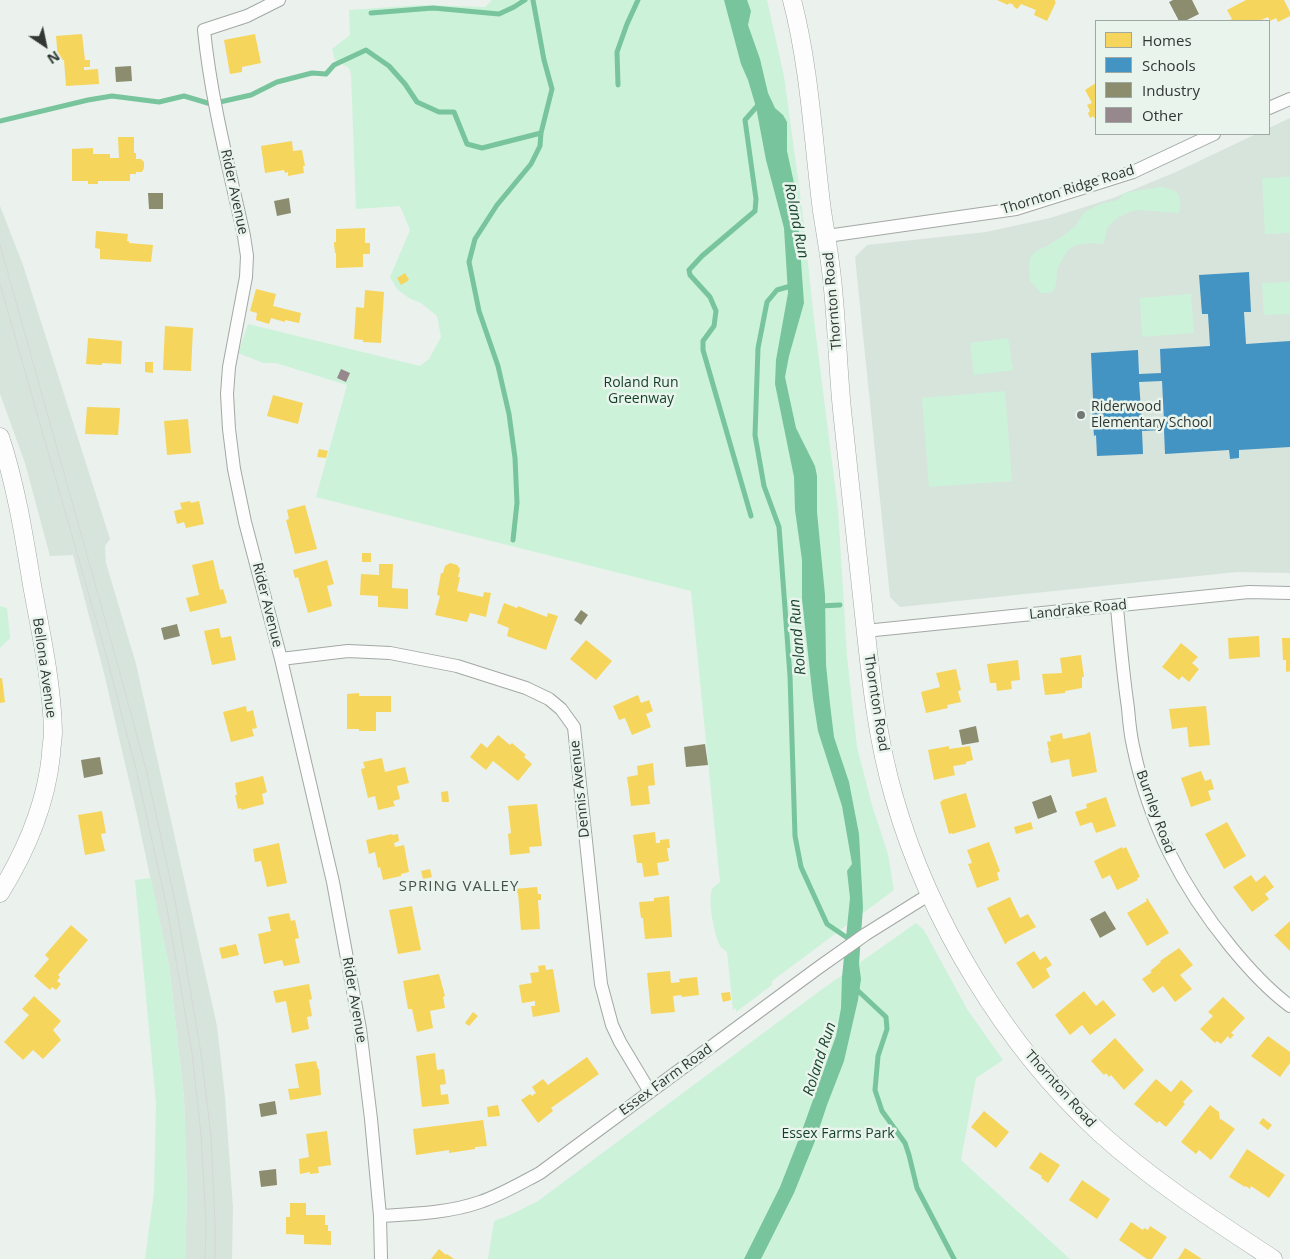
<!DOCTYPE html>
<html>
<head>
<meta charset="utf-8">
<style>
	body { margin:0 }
	#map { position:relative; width:1290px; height:1259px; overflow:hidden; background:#ebf1ed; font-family:"Open Sans",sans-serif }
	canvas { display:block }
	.legend { position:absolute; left:1095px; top:20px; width:175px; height:115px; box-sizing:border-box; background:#e8f4ec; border:1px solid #9fa8a2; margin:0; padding:6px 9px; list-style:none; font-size:15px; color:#323734 }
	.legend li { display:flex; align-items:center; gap:10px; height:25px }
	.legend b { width:25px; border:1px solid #9fa8a2 }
	.north { position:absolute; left:20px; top:20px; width:50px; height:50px; -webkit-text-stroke:4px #e8f4ec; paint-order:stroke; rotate:146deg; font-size:14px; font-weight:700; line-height:20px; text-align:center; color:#323734 }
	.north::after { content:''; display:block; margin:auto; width:18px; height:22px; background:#323734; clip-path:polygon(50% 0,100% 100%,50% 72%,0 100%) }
</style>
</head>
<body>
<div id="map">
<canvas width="1290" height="1259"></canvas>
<ul class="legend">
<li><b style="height:14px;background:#f6d55c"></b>Homes</li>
<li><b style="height:14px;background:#4393c3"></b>Schools</li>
<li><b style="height:14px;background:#8c8c6e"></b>Industry</li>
<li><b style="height:14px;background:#97888d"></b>Other</li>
</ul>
<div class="north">N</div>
</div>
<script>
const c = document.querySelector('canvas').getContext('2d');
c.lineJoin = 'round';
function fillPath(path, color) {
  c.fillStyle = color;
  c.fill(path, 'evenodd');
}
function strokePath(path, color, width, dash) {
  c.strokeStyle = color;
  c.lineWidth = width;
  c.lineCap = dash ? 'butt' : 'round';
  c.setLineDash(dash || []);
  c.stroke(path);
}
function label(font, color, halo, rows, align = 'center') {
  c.font = font + ' "Open Sans",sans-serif';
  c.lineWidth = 5;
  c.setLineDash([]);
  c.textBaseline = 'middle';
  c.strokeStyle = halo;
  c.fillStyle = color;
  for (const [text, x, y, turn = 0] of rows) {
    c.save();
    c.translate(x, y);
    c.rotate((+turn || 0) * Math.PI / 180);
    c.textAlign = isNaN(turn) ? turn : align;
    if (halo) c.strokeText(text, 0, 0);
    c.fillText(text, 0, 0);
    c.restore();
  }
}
const built = new Path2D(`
	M 1290,118 L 1290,573 L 1237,572 L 900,607 L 890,597 L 855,257 L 867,245 L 986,232 L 1050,218 L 1113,198 L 1176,172 L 1256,134 L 1269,134 L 1269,128 Z
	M 0,206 L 23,265 L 110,539 L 105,546 L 106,563 L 136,664 L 217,1026 L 225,1097 L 233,1208 L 232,1259 L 185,1259 L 187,1190 L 184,1098 L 169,966 L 137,815 L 104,673 L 73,555 L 50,556 L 25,463 L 0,394 Z`);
const green = new Path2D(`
	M 492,0 L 767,0 L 784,76 L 802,208 L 815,328 L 838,509 L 847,656 L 857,747 L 872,805 L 888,854 L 894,890 L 772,981 L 772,985 L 736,1012 L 736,1008 L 733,1010 L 727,952 C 724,950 721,948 719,944 C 714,932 709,906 711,894 C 711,888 716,885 720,882 L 691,591 L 316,497 L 347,385 L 276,363 L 263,363 L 238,353 L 248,324 L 420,366 L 429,359 L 441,337 L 437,316 L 421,303 L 409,298 L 397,289 L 390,277 L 410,230 L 400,206 L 356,209 L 351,74 L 349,68 L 335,60 L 332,49 L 350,35 L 349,10 L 422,5 L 485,7 Z
	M 1290,177 L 1290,233 L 1265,234 L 1262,178 Z
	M 1161,187 C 1179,190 1183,196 1179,213 L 1138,210 L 1129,212 L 1117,218 L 1107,228 L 1104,244 C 1091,243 1074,241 1066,253 C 1064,255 1064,258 1062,260 C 1060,264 1058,266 1057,271 C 1056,280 1058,286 1051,293 L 1041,293 L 1030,281 L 1029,265 L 1031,256 L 1036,251 L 1047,246 L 1067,233 L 1076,225 L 1083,214 L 1088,210 L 1103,203 L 1115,201 L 1120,198 L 1124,193 Z
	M 1290,282 L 1290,314 L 1264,315 L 1262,283 Z
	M 1191,294 L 1194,333 L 1142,337 L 1140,298 Z
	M 1008,338 L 1013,370 L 974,375 L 970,343 Z
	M 1005,391 L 1012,481 L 929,487 L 922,398 Z
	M 0,606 L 7,608 L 10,638 L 0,648 Z
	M 151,878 L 169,966 L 184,1098 L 187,1190 L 185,1259 L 145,1259 L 154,1192 L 156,1103 L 135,880 Z
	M 916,923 L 924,930 L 967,1009 L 1003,1060 L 976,1078 L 961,1160 L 1070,1259 L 488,1259 L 494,1221 L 510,1215 L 538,1201 L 821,990 Z`);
const water = new Path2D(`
	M 724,0 L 747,0 L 751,11 L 748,25 L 760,59 L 768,93 L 775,108 L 783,115 L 787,122 L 787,151 L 796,192 L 804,303 L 789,356 L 785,377 L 796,428 L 815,466 L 817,476 L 817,512 L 825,595 L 826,665 L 830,704 L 834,737 L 849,782 L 859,834 L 863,907 L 859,964 L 861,979 L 858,1000 L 844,1061 L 827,1105 L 815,1141 L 794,1193 L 761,1259 L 744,1259 L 780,1187 L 800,1136 L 836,1036 L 841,1008 L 842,977 L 850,898 L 847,871 L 852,864 L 842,806 L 818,731 L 813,699 L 802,599 L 802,560 L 795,510 L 794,477 L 775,384 L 776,360 L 788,293 L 784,228 L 766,160 L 756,107 L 748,80 L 741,64 Z`);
const homes = new Path2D(`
	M 997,0 L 1055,0 L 1055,2 L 1056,2 L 1047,21 L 1034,15 L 1036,10 L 1021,4 L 1019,7 L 1017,9 L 1013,6 L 1014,5 L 1009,3 L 1008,5 Z
	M 1246,0 L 1284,0 L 1290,12 L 1290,16 L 1278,22 L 1276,18 L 1270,21 L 1268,17 L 1259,21 L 1227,21 L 1232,19 L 1227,10 Z
	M 82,34 L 85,60 L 90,60 L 90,67 L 84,67 L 84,70 L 98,69 L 99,84 L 66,86 L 64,60 L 58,60 L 56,36 Z
	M 255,34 L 261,63 L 242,67 L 242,72 L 230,74 L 224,40 Z
	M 1096,83 L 1096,117 L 1094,118 L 1093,116 L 1090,118 L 1088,113 L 1090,111 L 1087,105 L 1092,103 L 1085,90 Z
	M 118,137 L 134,137 L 134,153 L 136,153 L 136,159 L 141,159 L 144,162 L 144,168 L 142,172 L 136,172 L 136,174 L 130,174 L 130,181 L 98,181 L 98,184 L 88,184 L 88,181 L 72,181 L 72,149 L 93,148 L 93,154 L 110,154 L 110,158 L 119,158 Z
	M 292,141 L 293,151 L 302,150 L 305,166 L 303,166 L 304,173 L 288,176 L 288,172 L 285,173 L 284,170 L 265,173 L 261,146 Z
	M 365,228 L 365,243 L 370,243 L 370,254 L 363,254 L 363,267 L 336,268 L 336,253 L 335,253 L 334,244 L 334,242 L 336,242 L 336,229 Z
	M 96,231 L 128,234 L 127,241 L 129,241 L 129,243 L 153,245 L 151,262 L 100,259 L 100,249 L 95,248 Z
	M 405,273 L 409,280 L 401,285 L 397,278 Z
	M 256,289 L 276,294 L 273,306 L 301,313 L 299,323 L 285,320 L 285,322 L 271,318 L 269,324 L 256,320 L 257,313 L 250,311 Z
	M 365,290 L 384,292 L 381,343 L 363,342 L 363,340 L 354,339 L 356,307 L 364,308 Z
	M 165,326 L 193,328 L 191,371 L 163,370 Z
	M 88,338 L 122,341 L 121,364 L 102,363 L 102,365 L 86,364 Z
	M 145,362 L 153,362 L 153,373 L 145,372 Z
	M 273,395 L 303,403 L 298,424 L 267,416 Z
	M 87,407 L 120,408 L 118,435 L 85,434 Z
	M 188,419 L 191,453 L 167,455 L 164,421 Z
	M 319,449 L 328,451 L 326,458 L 317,457 Z
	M 190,501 L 191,503 L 199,501 L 204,524 L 186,528 L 184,522 L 177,524 L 174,511 L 182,509 L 180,503 Z
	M 305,505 L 317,549 L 295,554 L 286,520 L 289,519 L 287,510 Z
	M 362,553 L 371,553 L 371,562 L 362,562 Z
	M 213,560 L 220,590 L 223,589 L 227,603 L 190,612 L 186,598 L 199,595 L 192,565 Z
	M 327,560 L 334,584 L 327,586 L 332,606 L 308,613 L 298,577 L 295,578 L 293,570 Z
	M 450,563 L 457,565 L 460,569 L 458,577 L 460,577 L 457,591 L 483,597 L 484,592 L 491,593 L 486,617 L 470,613 L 467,622 L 435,615 L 440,596 L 437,595 L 441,573 L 443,573 L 445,566 Z
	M 379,564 L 393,564 L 392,588 L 408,589 L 408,609 L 378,607 L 378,596 L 360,595 L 361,574 L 379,575 Z
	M 504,603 L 517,608 L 518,606 L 547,617 L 548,613 L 558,616 L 546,650 L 507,636 L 509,628 L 497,623 Z
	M 219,628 L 221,638 L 231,636 L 236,660 L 212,665 L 204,631 Z
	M 1259,636 L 1260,657 L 1229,659 L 1228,638 Z
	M 1282,638 L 1290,638 L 1290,671 L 1286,672 L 1286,660 L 1283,660 Z
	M 586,640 L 612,661 L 596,680 L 570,659 Z
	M 1181,643 L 1198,657 L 1192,663 L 1199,669 L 1189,682 L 1182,676 L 1179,680 L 1162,667 Z
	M 1081,655 L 1084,677 L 1082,677 L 1082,688 L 1065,691 L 1065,693 L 1045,695 L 1042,674 L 1062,673 L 1060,658 Z
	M 1018,660 L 1020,680 L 1011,681 L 1012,689 L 997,691 L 996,683 L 990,683 L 987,664 Z
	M 956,669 L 961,690 L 958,691 L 961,702 L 947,705 L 948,708 L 926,713 L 921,692 L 940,687 L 936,673 Z
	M 0,678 L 2,678 L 5,702 L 0,703 Z
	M 359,693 L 359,696 L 391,696 L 391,712 L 376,712 L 376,731 L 359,731 L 359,729 L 347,729 L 347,694 Z
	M 638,695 L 641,703 L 649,700 L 653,711 L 646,714 L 651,727 L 632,735 L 625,718 L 619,720 L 613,706 Z
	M 246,706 L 247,712 L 253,710 L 257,728 L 252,729 L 254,736 L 231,742 L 223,712 Z
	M 1206,706 L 1210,745 L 1189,747 L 1187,727 L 1172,729 L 1169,709 Z
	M 1090,732 L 1097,772 L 1072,777 L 1069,759 L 1051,763 L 1048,751 L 1049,751 L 1047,742 L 1051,741 L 1050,736 L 1062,733 L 1063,739 L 1087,734 L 1087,733 Z
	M 498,735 L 510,745 L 512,743 L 526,755 L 524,757 L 532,764 L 518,781 L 493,761 L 486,770 L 470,757 L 481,743 L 487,748 Z
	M 949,746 L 949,749 L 970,746 L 973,760 L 966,762 L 966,764 L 953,766 L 955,775 L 934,780 L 928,750 Z
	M 382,758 L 385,772 L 405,767 L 409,783 L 397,786 L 400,799 L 393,801 L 395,806 L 378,810 L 375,796 L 368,798 L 361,769 L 365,768 L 363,762 Z
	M 653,763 L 655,785 L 648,786 L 650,804 L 631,806 L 627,777 L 638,775 L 637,766 Z
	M 1201,771 L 1205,781 L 1211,779 L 1214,789 L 1208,791 L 1211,800 L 1191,807 L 1181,778 Z
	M 263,776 L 267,792 L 262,794 L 264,804 L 241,810 L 241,808 L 238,809 L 235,795 L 237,795 L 235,783 Z
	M 448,791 L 449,802 L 442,802 L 441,792 Z
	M 966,793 L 976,827 L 952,834 L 952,833 L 949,834 L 940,802 L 942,801 L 942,800 Z
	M 1106,797 L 1116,826 L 1096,833 L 1092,822 L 1080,826 L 1075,812 L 1087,808 L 1086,804 Z
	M 537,804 L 542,846 L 529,847 L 530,853 L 510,855 L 508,834 L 511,833 L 508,806 Z
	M 102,811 L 106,833 L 101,834 L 105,851 L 85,855 L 78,815 Z
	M 1031,822 L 1033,829 L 1016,834 L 1014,827 Z
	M 1227,822 L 1246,856 L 1224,869 L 1205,834 Z
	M 655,832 L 656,843 L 660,843 L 660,840 L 669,839 L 670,848 L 667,848 L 669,861 L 657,863 L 659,875 L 644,877 L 642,863 L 637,863 L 633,835 Z
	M 392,834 L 393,835 L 398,834 L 399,841 L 394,843 L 395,847 L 404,845 L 409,872 L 401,874 L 401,876 L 383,880 L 380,867 L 378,868 L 375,852 L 369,854 L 366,840 Z
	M 989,842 L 1000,871 L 997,873 L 999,880 L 977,888 L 968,864 L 972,863 L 967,850 Z
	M 279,843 L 287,883 L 267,887 L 261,861 L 255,862 L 253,849 Z
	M 1122,847 L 1123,849 L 1126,847 L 1140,877 L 1137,878 L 1138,880 L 1117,890 L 1110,875 L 1102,879 L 1094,861 Z
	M 430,869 L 432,877 L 423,879 L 421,871 Z
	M 1251,875 L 1256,882 L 1265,875 L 1274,887 L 1265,894 L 1269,899 L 1252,912 L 1233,887 Z
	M 537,887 L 538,894 L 541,894 L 541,900 L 538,900 L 540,929 L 521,930 L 518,893 L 515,893 L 514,889 Z
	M 669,896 L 672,937 L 645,939 L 643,918 L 641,918 L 639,902 L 654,901 L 654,898 Z
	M 1010,897 L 1020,918 L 1028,914 L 1036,927 L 1007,942 L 1007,943 L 1005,944 L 987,908 Z
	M 1147,898 L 1169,933 L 1147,946 L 1127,913 L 1147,901 L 1146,899 Z
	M 412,906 L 421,950 L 398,954 L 389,910 Z
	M 289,913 L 291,921 L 295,920 L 299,938 L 295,939 L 300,963 L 284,966 L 282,960 L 264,964 L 258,934 L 271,931 L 268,917 Z
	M 1290,921 L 1290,951 L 1274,935 L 1276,934 Z
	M 71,925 L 88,940 L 58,975 L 60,977 L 57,981 L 61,984 L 56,990 L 52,987 L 50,990 L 34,976 L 49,959 L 45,955 Z
	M 236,944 L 239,955 L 222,959 L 219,948 Z
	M 1179,948 L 1193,965 L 1180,975 L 1192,989 L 1175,1002 L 1163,986 L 1153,993 L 1142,979 L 1152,972 L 1150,971 L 1161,962 L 1160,961 Z
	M 1034,951 L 1040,960 L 1046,956 L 1052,965 L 1046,969 L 1050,977 L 1033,989 L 1016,963 Z
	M 545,965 L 546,970 L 553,969 L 560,1012 L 533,1017 L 531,1006 L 535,1006 L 535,1001 L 522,1003 L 519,985 L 532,983 L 530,973 L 539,972 L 538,966 Z
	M 670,971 L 671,983 L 680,982 L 679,979 L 697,977 L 699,995 L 682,997 L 681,995 L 673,996 L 675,1012 L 651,1014 L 647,973 Z
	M 439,974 L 445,996 L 443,997 L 445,1008 L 430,1011 L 433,1028 L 417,1032 L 412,1009 L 408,1009 L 403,981 Z
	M 309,984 L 312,999 L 309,1000 L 312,1016 L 307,1017 L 309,1029 L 292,1033 L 286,1001 L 276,1003 L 273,991 Z
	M 1084,991 L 1096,1006 L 1103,1000 L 1116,1015 L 1090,1035 L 1082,1025 L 1070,1035 L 1055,1015 Z
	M 730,992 L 731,1000 L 723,1002 L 721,993 Z
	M 34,996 L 61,1021 L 53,1030 L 61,1040 L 43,1059 L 33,1050 L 23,1060 L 4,1042 L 29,1015 L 22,1009 Z
	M 1223,997 L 1245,1018 L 1231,1033 L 1234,1035 L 1230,1039 L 1228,1036 L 1221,1044 L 1217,1041 L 1215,1043 L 1200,1029 L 1213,1016 L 1208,1012 Z
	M 473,1012 L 478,1016 L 469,1026 L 465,1023 Z
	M 1268,1036 L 1290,1052 L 1290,1063 L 1280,1077 L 1251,1056 Z
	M 1115,1038 L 1144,1070 L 1124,1090 L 1111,1075 L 1109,1077 L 1106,1073 L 1104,1075 L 1091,1061 Z
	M 435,1053 L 437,1070 L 444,1069 L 446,1084 L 440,1085 L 441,1095 L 448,1094 L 449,1104 L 422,1107 L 416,1056 Z
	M 587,1057 L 599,1074 L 551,1108 L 553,1111 L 538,1123 L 521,1100 L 530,1094 L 532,1096 L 536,1093 L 532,1087 L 543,1079 L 548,1085 Z
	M 316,1061 L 318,1069 L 319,1069 L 321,1095 L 290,1100 L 288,1089 L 299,1088 L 295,1064 Z
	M 1156,1079 L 1171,1092 L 1181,1080 L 1193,1091 L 1183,1102 L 1185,1104 L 1166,1127 L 1159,1121 L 1157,1123 L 1134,1104 Z
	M 498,1105 L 500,1116 L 488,1117 L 487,1107 Z
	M 1210,1105 L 1219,1112 L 1220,1120 L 1221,1119 L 1235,1129 L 1211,1160 L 1199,1150 L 1196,1154 L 1181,1142 Z
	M 984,1111 L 1009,1132 L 996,1148 L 971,1127 Z
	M 1263,1118 L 1272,1125 L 1268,1130 L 1259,1123 Z
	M 483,1120 L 487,1146 L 475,1147 L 475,1149 L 449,1153 L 449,1150 L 416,1155 L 413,1129 Z
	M 327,1131 L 331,1165 L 318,1167 L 319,1173 L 310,1174 L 310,1172 L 300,1174 L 299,1159 L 309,1157 L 306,1134 Z
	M 1247,1149 L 1285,1175 L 1269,1198 L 1251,1186 L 1250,1189 L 1246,1186 L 1245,1187 L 1229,1177 Z
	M 1040,1152 L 1060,1165 L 1048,1183 L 1041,1178 L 1042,1176 L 1029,1168 Z
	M 1082,1180 L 1110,1199 L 1097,1219 L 1069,1200 Z
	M 290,1203 L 306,1203 L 306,1215 L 325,1215 L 325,1225 L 328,1225 L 328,1231 L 331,1231 L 331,1245 L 304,1244 L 304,1235 L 286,1234 L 286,1217 L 290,1217 Z
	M 1131,1222 L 1143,1230 L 1144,1228 L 1148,1230 L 1150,1226 L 1167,1237 L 1152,1259 L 1147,1259 L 1119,1240 Z
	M 1185,1248 L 1202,1259 L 1178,1259 Z
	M 439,1249 L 446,1255 L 447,1254 L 454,1259 L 431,1259 Z`);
const schools = new Path2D(`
	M 1249,272 L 1251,312 L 1244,312 L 1246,344 L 1290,341 L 1290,447 L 1239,450 L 1239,458 L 1230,459 L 1229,450 L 1165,454 L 1164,430 L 1142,431 L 1143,454 L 1097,456 L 1096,435 L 1094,436 L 1092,410 L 1091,410 L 1091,400 L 1093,399 L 1091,353 L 1138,350 L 1139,374 L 1161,373 L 1160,349 L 1210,346 L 1208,314 L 1202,314 L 1199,275 ZM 1162,381 L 1164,421 L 1142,422 L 1139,382 Z`);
const industry = new Path2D(`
	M 1173,0 L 1192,0 L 1199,14 L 1185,21 L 1179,21 L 1169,2 Z
	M 131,66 L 132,81 L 116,82 L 115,67 Z
	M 148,193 L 163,193 L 163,209 L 149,209 Z
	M 289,198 L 291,213 L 277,216 L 274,201 Z
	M 581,610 L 588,615 L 581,625 L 574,620 Z
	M 177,624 L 180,636 L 164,640 L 161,628 Z
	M 976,726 L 979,742 L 962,745 L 959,730 Z
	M 705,744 L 708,765 L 686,767 L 684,747 Z
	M 100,757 L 103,774 L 84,778 L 81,760 Z
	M 1051,795 L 1057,812 L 1038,819 L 1032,802 Z
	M 1105,911 L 1116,929 L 1100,938 L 1090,919 Z
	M 275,1101 L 277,1114 L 261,1117 L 259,1104 Z
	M 276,1169 L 277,1185 L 261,1187 L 259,1171 Z`);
const stream = new Path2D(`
	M 371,13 L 433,8 L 499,14 L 514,7 L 525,0
	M 618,85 L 617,52 L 627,24 L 638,0
	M 0,121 L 88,100 L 112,96 L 159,102 L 184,96 L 211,104 L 251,95 L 277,82 L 312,73 L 326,74 L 334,65 L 366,50 L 389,66 L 405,84 L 417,102 L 439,112 L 454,112 L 467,144 L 482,148 L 541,133
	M 794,285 L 777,290 L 767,302 L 758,348 L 755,435 L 764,486 L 779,527 L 790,676 L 795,836 L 801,867 L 827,924 L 852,941
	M 751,516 L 703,350 L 703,341 L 714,326 L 716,311 L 710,297 L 690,275 L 689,270 L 702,256 L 755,211 L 756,199 L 745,120 L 759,104
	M 513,540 L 517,503 L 515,458 L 509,414 L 498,366 L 479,311 L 469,262 L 475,239 L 497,205 L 531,164 L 540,146 L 541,133 L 552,89 L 544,60 L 533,0
	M 820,606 L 840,605
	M 854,987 L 886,1017 L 887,1029 L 878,1056 L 875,1090 L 882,1111 L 905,1143 L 909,1155 L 917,1188 L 954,1259`);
const building = new Path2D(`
	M 341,369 L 350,373 L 346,382 L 337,378 Z`);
const street = new Path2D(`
	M 279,0 L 247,16 L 204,30 C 211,100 229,168 244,236 L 247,256 L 246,277 L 229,367 L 227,394 L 229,429 L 234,469 L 245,522 L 281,659 L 333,882 L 360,1029 L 371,1119 L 380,1216 L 381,1259
	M 1269,108 L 1290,99
	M 827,236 L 1016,209 L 1133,172 L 1214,134
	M 1117,607 C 1120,640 1123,674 1128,708 C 1129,720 1130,733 1133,746 C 1149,823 1181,886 1231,947 C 1249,969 1267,989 1290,1006
	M 865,631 L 1249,592 L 1290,593
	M 281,659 L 348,651 L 390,653 L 457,666 L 526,688 L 549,699 L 561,709 L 574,727 L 601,984 L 612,1025 L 620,1042 L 650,1092
	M 380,1216 C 413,1214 449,1213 480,1202 C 501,1195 521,1183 540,1173 L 818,968 L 866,934 L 930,894`);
const secondary = new Path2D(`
	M 792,0 C 810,69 813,141 822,211 C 826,237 831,263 833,289 C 837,329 838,369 842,410 C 848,469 855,528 861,587 C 869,658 874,728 894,797 C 929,920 1006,1047 1100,1133 C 1153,1181 1214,1220 1273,1259
	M 0,437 C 16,485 24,536 32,585 C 41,634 52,683 53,732 C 53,740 51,747 51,755 C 46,804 26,851 0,893`);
const tram = new Path2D(`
	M 0,245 L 115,655 L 146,769 L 176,906 L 201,1053 L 211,1136 L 215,1224 L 215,1259
	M 0,284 L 107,658 L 137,773 L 167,908 L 192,1053 L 201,1135 L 206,1222 L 205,1259`);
const markers = [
	[1081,415,5,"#737875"]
];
const streetNames = [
	["Thornton Ridge Road",1068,190,-17],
	["Rider Avenue",234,192,78],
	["Thornton Road",833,301,-95],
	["Rider Avenue",267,605,76],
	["Landrake Road",1078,610,-6],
	["Bellona Avenue",44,668,82],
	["Thornton Road",876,703,81],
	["Dennis Avenue",580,789,-96],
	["Burnley Road",1155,812,70],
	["Rider Avenue",354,1000,80],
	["Essex Farm Road",666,1080,-36],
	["Thornton Road",1060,1089,48]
];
const parkNames = [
	["Roland Run",641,383],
	["Greenway",641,399],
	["Essex Farms Park",838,1134]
];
const poiNames = [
	["Riderwood",1091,407],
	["Elementary School",1091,423]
];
const waterNames = [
	["Roland Run",796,221,79],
	["Roland Run",798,637,-95],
	["Roland Run",820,1059,-72]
];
const neighbourhoodNames = [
	["SPRING VALLEY",459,887]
];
fillPath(built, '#d7e4dc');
fillPath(green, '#ccf2da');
fillPath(water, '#78c49c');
fillPath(homes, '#f6d55c');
fillPath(schools, '#4393c3');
fillPath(industry, '#8c8c6e');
strokePath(stream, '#78c49c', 5);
fillPath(building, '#97888d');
strokePath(street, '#a3a8a5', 14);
strokePath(secondary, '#a3a8a5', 19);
strokePath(street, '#fcfdfc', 12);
strokePath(secondary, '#fcfdfc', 18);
strokePath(tram, '#d6d8d7', 1);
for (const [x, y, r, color] of markers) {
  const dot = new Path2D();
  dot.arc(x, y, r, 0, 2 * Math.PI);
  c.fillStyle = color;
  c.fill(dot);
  strokePath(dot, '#e8f4ec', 2);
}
label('14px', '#323734', '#e8f4ec', streetNames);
label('14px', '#133f28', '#e8f4ec', parkNames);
label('14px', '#323734', '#e8f4ec', poiNames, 'left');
label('italic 15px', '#1b462f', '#e8f4ec', waterNames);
c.letterSpacing = '1px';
label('15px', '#47504a', '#e8f4ec', neighbourhoodNames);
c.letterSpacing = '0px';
</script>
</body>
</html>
